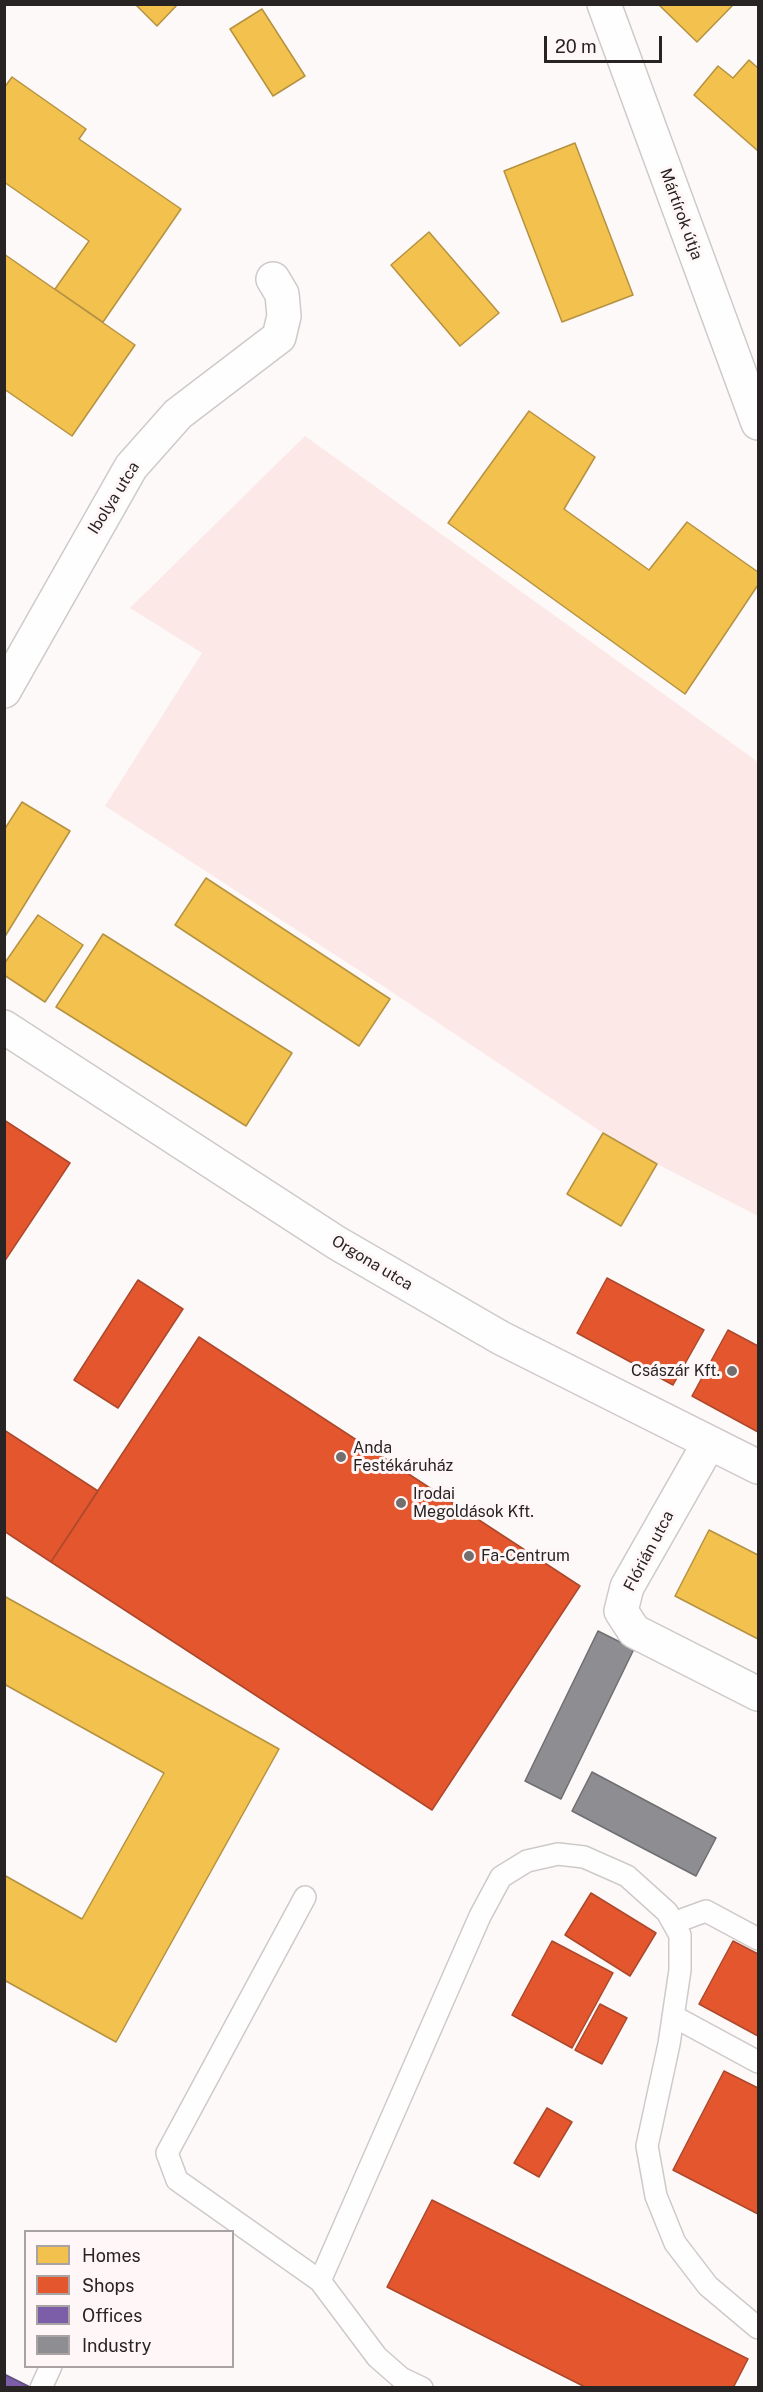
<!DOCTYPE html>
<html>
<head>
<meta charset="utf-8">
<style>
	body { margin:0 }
	#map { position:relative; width:763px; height:2392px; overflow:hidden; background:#fdf9f9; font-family:"Public Sans",sans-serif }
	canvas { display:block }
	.frame { position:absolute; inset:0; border:6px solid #282424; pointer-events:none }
	.legend { position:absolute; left:24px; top:2230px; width:210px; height:138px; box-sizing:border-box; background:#fff7f7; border:2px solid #a9a3a3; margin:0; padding:8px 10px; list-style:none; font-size:18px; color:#282424 }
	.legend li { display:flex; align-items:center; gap:12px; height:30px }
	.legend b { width:30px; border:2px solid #a9a3a3 }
	.scale { position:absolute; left:544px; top:36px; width:118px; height:27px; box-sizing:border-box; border:3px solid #282424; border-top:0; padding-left:8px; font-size:18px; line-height:21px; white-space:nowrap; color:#282424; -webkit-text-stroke:4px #fff7f7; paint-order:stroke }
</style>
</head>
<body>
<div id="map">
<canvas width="763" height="2392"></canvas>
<div class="frame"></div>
<ul class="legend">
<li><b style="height:16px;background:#f2c14e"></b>Homes</li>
<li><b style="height:16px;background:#e4572e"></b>Shops</li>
<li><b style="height:16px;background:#7b5ea7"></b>Offices</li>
<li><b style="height:16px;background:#8d8d92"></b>Industry</li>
</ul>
<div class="scale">20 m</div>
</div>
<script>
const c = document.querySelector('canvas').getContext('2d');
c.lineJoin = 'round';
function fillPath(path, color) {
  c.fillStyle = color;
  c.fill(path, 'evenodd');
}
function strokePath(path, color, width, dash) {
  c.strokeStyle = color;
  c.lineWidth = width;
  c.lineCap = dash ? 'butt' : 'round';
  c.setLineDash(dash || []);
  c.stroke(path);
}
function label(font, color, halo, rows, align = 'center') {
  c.font = font + ' "Public Sans",sans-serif';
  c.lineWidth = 6;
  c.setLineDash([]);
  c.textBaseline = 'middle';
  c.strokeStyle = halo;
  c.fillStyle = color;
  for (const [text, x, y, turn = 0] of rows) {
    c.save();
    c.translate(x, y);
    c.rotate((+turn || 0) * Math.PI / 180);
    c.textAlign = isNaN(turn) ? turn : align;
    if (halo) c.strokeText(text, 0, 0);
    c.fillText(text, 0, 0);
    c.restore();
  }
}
const green = new Path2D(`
	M 305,436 L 758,762 L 758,1216 L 657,1164 L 603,1133 L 377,982 L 105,806 L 202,653 L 130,608 Z`);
const homes = new Path2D(`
	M 135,4 L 178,4 L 157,26 Z
	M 658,4 L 730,4 L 732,6 L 697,42 Z
	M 262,9 L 305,76 L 273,96 L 230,29 Z
	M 749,60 L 758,68 L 758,151 L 694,95 L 718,66 L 733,78 Z
	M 12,77 L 86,129 L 79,139 L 181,209 L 103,322 L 55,289 L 89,241 L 4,182 L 4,88 Z
	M 575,143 L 633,295 L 562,322 L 504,171 Z
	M 429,232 L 499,313 L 460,346 L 391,265 Z
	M 4,254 L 135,345 L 72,436 L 4,389 Z
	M 529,411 L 595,457 L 564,509 L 649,570 L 687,522 L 758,572 L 758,585 L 685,694 L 448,523 Z
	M 22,802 L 70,831 L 4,938 L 4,830 Z
	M 206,878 L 390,999 L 359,1046 L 175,925 Z
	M 38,915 L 83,945 L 45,1002 L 4,975 L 4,964 Z
	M 103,934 L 292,1053 L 246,1126 L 56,1007 Z
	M 603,1133 L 657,1164 L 621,1226 L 567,1194 Z
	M 709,1530 L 758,1555 L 758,1639 L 675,1596 Z
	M 4,1596 L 279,1749 L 116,2042 L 4,1980 L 4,1875 L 82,1919 L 164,1773 L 4,1684 Z`);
const shops = new Path2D(`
	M 4,1120 L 70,1163 L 4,1262 Z
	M 607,1278 L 704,1330 L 673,1385 L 577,1333 Z
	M 138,1280 L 183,1309 L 118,1408 L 74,1380 Z
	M 728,1330 L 758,1346 L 758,1432 L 692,1396 Z
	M 199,1337 L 580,1586 L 432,1810 L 51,1562 Z
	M 4,1430 L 98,1491 L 51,1562 L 4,1531 Z
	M 591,1893 L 656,1933 L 630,1976 L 565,1935 Z
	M 552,1941 L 613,1973 L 572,2048 L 512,2015 Z
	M 733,1941 L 758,1954 L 758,2036 L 699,2004 Z
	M 600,2004 L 627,2018 L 602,2064 L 575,2050 Z
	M 724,2071 L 758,2088 L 758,2214 L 673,2170 Z
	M 547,2108 L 572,2122 L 539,2177 L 514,2163 Z
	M 432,2200 L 748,2359 L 733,2388 L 587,2388 L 387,2287 Z`);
const offices = new Path2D(`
	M 4,2374 L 32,2388 L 4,2388 Z`);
const industry = new Path2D(`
	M 598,1631 L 634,1649 L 561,1799 L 525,1781 Z
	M 592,1772 L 716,1838 L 696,1876 L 572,1811 Z`);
const lane = new Path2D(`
	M 305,1897 L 167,2153 L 177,2180 L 320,2281 L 377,2357 L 401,2378 L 422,2388
	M 673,1923 L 706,1911 L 758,1939
	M 673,2016 L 758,2062
	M 320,2281 L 480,1916 L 501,1877 L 527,1861 L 558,1854 L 584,1857 L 627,1876 L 667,1912 L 680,1935 L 680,1970 L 669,2044 L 647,2146 L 656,2196 L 675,2243 L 708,2286 L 758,2328
	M 41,2388 L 51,2366`);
const street = new Path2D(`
	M 4,691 L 131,467 L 178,414 L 279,337 L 284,316 L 282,294 L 273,279
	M 4,1027 L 337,1243 L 501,1338 L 758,1467
	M 709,1443 L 627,1587 L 621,1611 L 634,1631 L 758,1694`);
const secondary = new Path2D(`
	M 604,4 L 758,423`);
const markers = [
	[732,1371,6,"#736f6f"],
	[341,1457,6,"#736f6f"],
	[401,1503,6,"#736f6f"],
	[469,1556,6,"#736f6f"]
];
const streetNames = [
	["Mártírok útja",681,214,70],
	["Ibolya utca",114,498,-58],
	["Orgona utca",372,1263,31],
	["Flórián utca",649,1551,-62]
];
const poiNames = [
	["Császár Kft.",720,1371,"right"],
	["Anda",353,1448],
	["Festékáruház",353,1466],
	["Irodai",413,1494],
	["Megoldások Kft.",413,1512],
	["Fa-Centrum",481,1556]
];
fillPath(green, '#fce8e7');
fillPath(homes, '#f2c14e');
strokePath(homes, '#b59241', 1.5);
fillPath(shops, '#e4572e');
strokePath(shops, '#ac482b', 1.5);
fillPath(offices, '#7b5ea7');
strokePath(offices, '#624d80', 1.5);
fillPath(industry, '#8d8d92');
strokePath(industry, '#6f6e71', 1.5);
strokePath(lane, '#cecac9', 24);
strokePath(street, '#cecac9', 36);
strokePath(secondary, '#cecac9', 36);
strokePath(lane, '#fffefe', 21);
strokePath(street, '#fffefe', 33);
strokePath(secondary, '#fffefe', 33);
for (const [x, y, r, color] of markers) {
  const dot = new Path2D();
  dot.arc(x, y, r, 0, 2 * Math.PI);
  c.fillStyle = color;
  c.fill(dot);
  strokePath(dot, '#fff7f7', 2);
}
label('16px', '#282424', '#fff7f7', streetNames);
label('16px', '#282424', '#fff7f7', poiNames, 'left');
</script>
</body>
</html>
